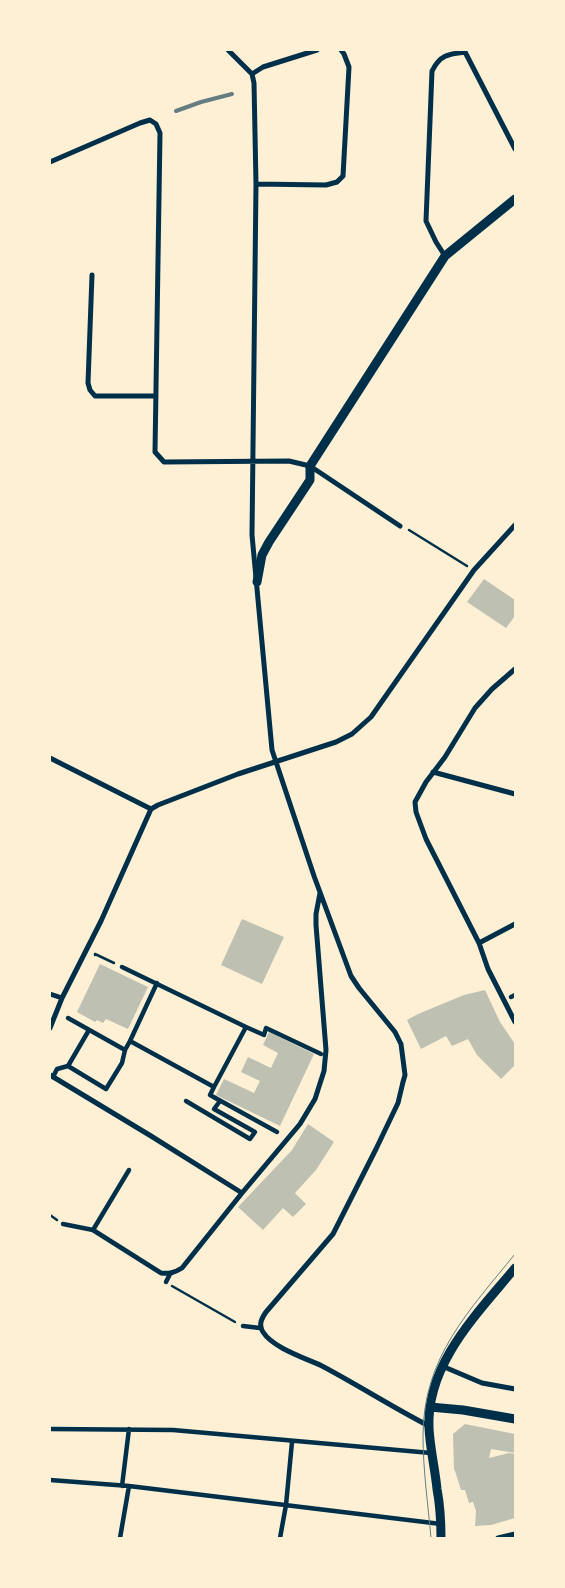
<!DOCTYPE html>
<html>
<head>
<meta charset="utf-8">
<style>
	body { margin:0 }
	#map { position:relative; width:565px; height:1588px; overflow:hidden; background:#fdf0d5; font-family:Manrope,sans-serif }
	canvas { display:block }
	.frame { position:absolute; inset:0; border:51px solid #fdf0d5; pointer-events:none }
</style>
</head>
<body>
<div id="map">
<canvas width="565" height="1588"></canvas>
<div class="frame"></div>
</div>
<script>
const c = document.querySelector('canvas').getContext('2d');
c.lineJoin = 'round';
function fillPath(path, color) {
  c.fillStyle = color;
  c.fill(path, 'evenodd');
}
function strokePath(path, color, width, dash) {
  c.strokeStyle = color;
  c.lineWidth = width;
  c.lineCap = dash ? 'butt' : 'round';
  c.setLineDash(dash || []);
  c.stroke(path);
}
const building = new Path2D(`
	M 484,579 L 515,600 L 515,616 L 506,628 L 467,602 Z
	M 242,919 L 284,937 L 262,984 L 221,965 Z
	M 100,964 L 148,987 L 128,1029 L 106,1019 L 103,1023 L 97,1020 L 95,1022 L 77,1012 Z
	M 485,990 L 500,1022 L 515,1044 L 515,1065 L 501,1079 L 477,1055 L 468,1039 L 452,1046 L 446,1036 L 421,1049 L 407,1020 L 418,1014 L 464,995 Z
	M 269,1032 L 314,1054 L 280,1126 L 216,1095 L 224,1079 L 254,1093 L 260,1081 L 241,1072 L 248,1057 L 271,1068 L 278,1053 L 263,1045 Z
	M 308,1124 L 334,1142 L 316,1170 L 295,1193 L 306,1204 L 293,1217 L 283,1208 L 263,1230 L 238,1207 L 292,1150 Z
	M 465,1424 L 515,1434 L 515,1453 L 491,1449 L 489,1458 L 509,1453 L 515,1454 L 515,1518 L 491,1525 L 475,1526 L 476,1511 L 473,1502 L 469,1503 L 465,1490 L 461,1490 L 455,1471 L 454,1469 L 453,1434 Z`);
const path = new Path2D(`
	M 409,530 L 467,566
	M 95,955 L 95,954 L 114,963
	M 50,1215 L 57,1220
	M 172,1286 L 235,1322`);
const pedestrian = new Path2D(`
	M 122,967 L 246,1027
	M 511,997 L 515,995
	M 68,1018 L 125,1050 L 130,1041 L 214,1087 L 246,1027 L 264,1035 L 266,1028 L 321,1054
	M 89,1030 L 68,1066 L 106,1089 L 122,1063 L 125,1050
	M 130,1041 L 157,983
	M 53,1077 L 57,1069 L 68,1066
	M 214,1087 L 210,1095 L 277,1132
	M 186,1101 L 250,1139 L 255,1132 L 214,1109 L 220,1101
	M 63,1224 L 93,1230 L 129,1170
	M 166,1282 L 170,1274
	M 243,1326 L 260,1328
	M 50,1429 L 173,1430 L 431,1453
	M 50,1480 L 129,1486 L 441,1524
	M 122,1486 L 129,1429
	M 120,1538 L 129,1486
	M 280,1538 L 286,1505 L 292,1442`);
const minor = new Path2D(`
	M 228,50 L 252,74 L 254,83 L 256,184 L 252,535 L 272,750 L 314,876 L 351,976 L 359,988 L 395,1032 L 401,1044 L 405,1075 L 403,1082 L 398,1103 L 376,1149 L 333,1234 L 266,1312 C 262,1318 258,1324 263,1332 C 273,1348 305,1358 322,1366 C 358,1385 392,1407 429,1426
	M 464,50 L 515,149
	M 252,74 L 263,67 L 317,50
	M 50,162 L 140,123 L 150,120 L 156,124 L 160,133 L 155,452 L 164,462 L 289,461 L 310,466 L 400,526
	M 256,184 L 326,185 L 337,182 L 343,176 L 349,67 L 344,54 L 341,50
	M 445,256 L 436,242 L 426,221 L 432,71 C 440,55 448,54 465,52
	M 92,275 L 88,383 L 90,390 L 95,396 L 156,396
	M 515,669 L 492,689 L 475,708 L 445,757 L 426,782 L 415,802 L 416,812 L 426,839 L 479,943 L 488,969 L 515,1022
	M 50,758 L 151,809
	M 433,772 L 515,794
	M 479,943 L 515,924
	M 50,994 L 62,998
	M 50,1028 L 62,998 L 101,921 L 151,809 L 158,805 L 238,774 L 336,742 L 352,734 L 371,717 L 474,570 L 515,525
	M 50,1075 L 151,1136 L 242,1193
	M 93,1230 L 161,1273 C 169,1274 174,1273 182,1268 L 242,1193 L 300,1124 L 315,1099 L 324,1071 L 326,1050 L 316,925 L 316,914 L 320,893
	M 442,1366 L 482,1383 L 515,1389
	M 498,1538 L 515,1534`);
const tertiary = new Path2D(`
	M 257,582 L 262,555 L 269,542 L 310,480 L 310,466 L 445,256 L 515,199
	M 430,1407 L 463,1410 L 515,1419
	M 441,1538 C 441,1522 440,1505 437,1489 C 435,1468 430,1449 429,1428 C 426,1364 477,1314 515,1268`);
const tram = new Path2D(`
	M 431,1538 C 428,1504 423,1470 423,1436 C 423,1357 469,1311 515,1254`);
const rail = new Path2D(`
	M 176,111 L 201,102 L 232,94`);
fillPath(building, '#bec0b2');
strokePath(path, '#003049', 2.5);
strokePath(pedestrian, '#003049', 4.5);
strokePath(minor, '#003049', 5);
strokePath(tertiary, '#003049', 9);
strokePath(tram, '#657d81', 1);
strokePath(rail, '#657d81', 4);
</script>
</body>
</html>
